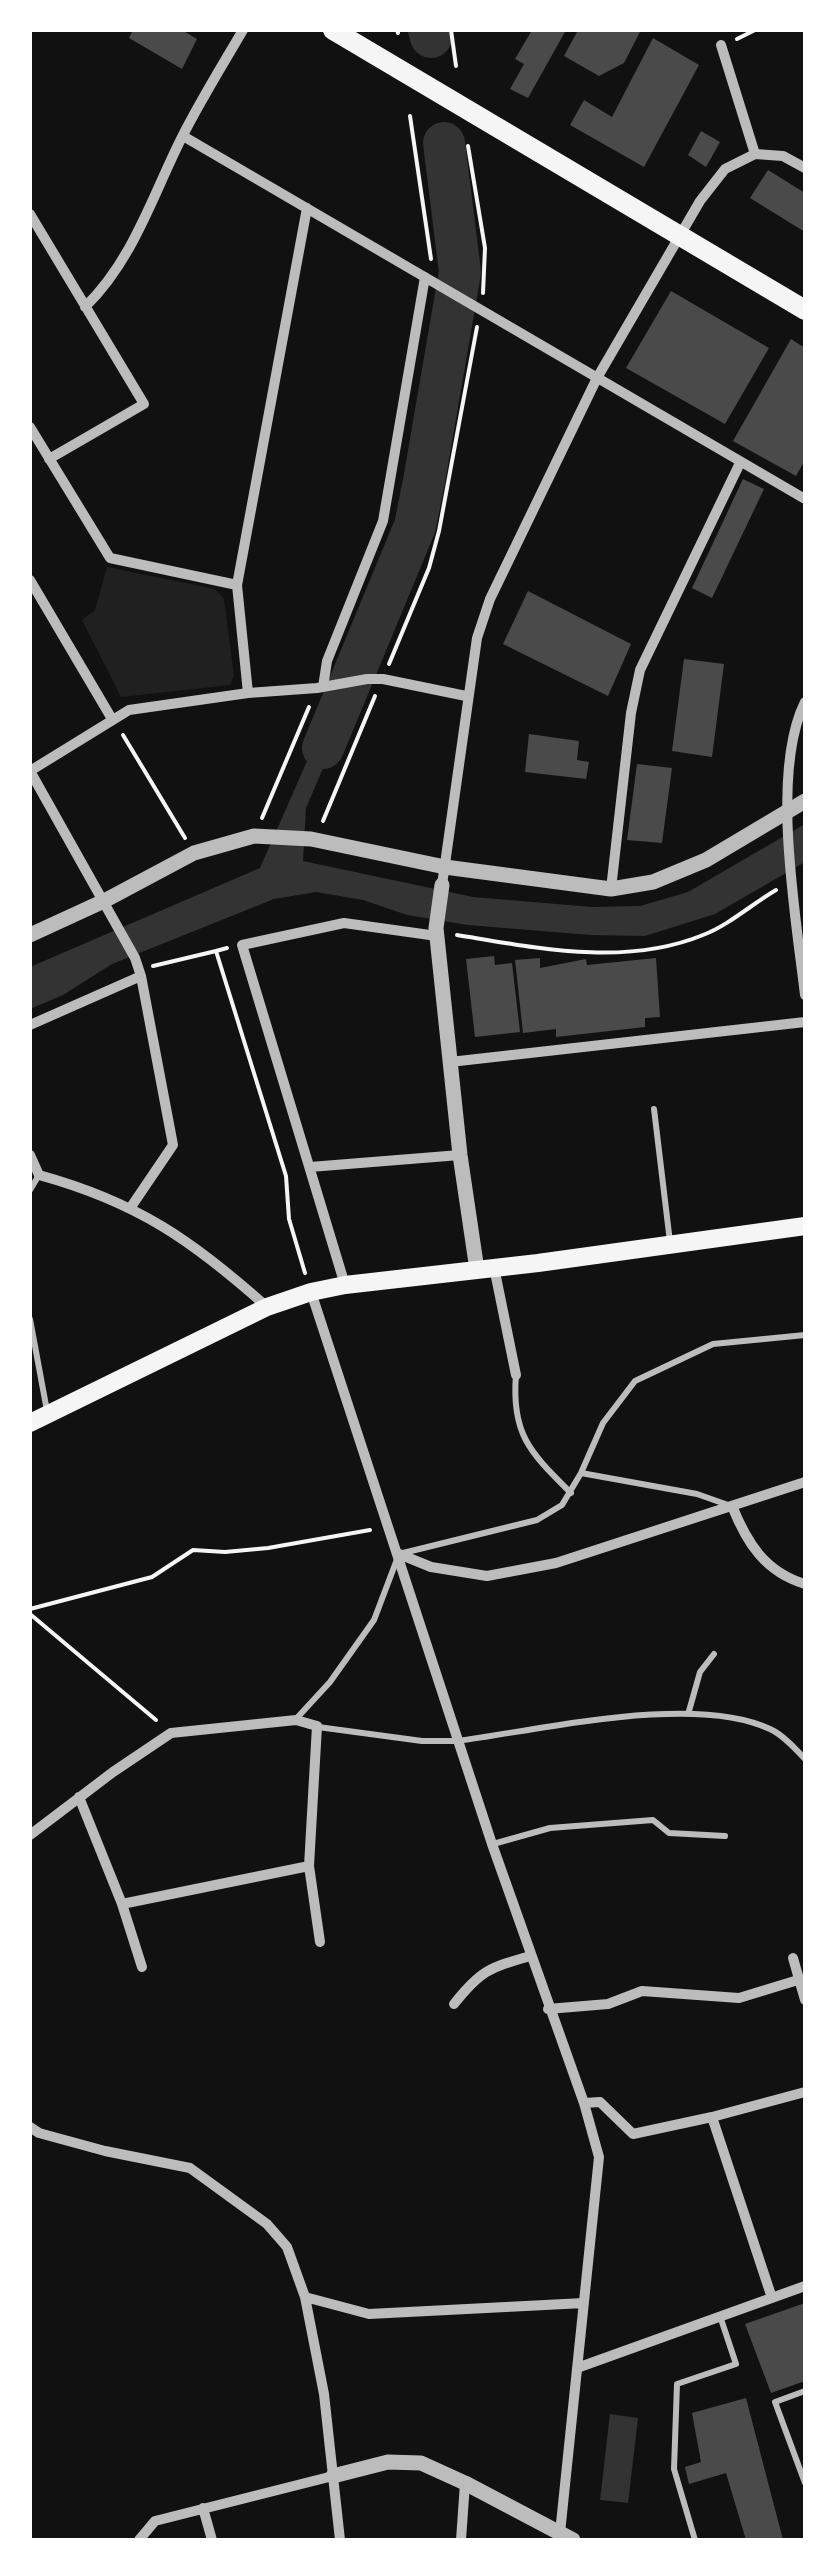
<!DOCTYPE html>
<html>
<head>
<meta charset="utf-8">
<style>
	body { margin:0 }
	#map { position:relative; width:835px; height:2570px; overflow:hidden; background:#111; font-family:"Varela Round",sans-serif }
	canvas { display:block }
	.frame { position:absolute; inset:0; border:32px solid #fff; pointer-events:none }
</style>
</head>
<body>
<div id="map">
<canvas width="835" height="2570"></canvas>
<div class="frame"></div>
</div>
<script>
const c = document.querySelector('canvas').getContext('2d');
c.lineJoin = 'round';
function fillPath(path, color) {
  c.fillStyle = color;
  c.fill(path, 'evenodd');
}
function strokePath(path, color, width, dash) {
  c.strokeStyle = color;
  c.lineWidth = width;
  c.lineCap = dash ? 'butt' : 'round';
  c.setLineDash(dash || []);
  c.stroke(path);
}
const green = new Path2D(`
	M 107,567 L 215,589 L 224,599 L 234,676 L 230,685 L 121,697 L 82,620 L 95,610 Z`);
const water = new Path2D(`
	M 355,694 L 306,808 L 303,861 L 473,897 L 592,907 L 640,906 L 688,892 L 805,824 L 805,862 L 715,914 L 645,936 L 591,935 L 468,925 L 407,915 L 363,900 L 316,892 L 274,899 L 112,964 L 63,995 L 30,1009 L 30,967 L 260,868 L 336,695 Z
	M 610,2414 L 638,2418 L 628,2503 L 600,2500 Z`);
const river = new Path2D(`
	M 429,30 L 431,37
	M 323,748 L 415,526 L 424,481 L 460,272 L 444,143`);
const building = new Path2D(`
	M 133,30 L 182,30 L 197,39 L 182,69 L 129,38 Z
	M 532,30 L 566,30 L 528,98 L 510,89 L 524,64 L 515,59 Z
	M 578,30 L 641,30 L 624,63 L 599,76 L 564,56 Z
	M 653,38 L 699,65 L 644,167 L 570,125 L 584,100 L 612,117 Z
	M 701,131 L 720,142 L 706,167 L 688,155 Z
	M 768,170 L 805,193 L 805,232 L 750,198 Z
	M 671,291 L 769,348 L 725,424 L 626,368 Z
	M 791,339 L 805,348 L 805,460 L 796,476 L 733,441 Z
	M 743,479 L 764,489 L 712,598 L 692,588 Z
	M 528,591 L 631,644 L 608,696 L 503,644 Z
	M 684,659 L 724,664 L 712,757 L 672,751 Z
	M 529,734 L 579,741 L 577,760 L 589,762 L 586,779 L 525,772 Z
	M 637,764 L 672,768 L 662,843 L 627,840 Z
	M 494,956 L 495,965 L 512,963 L 520,1032 L 475,1037 L 466,959 Z
	M 540,958 L 540,968 L 586,959 L 587,965 L 656,958 L 660,1017 L 645,1018 L 645,1027 L 556,1037 L 556,1029 L 523,1033 L 515,960 Z
	M 805,2303 L 805,2381 L 771,2393 L 745,2324 Z
	M 746,2398 L 783,2540 L 746,2540 L 726,2473 L 689,2484 L 685,2467 L 701,2462 L 692,2413 Z`);
const path = new Path2D(`
	M 397,30 L 398,33
	M 451,30 L 456,66
	M 737,39 L 755,30
	M 410,116 L 431,259
	M 468,146 L 485,248 L 483,293
	M 389,664 L 429,568 L 439,531 L 477,327
	M 123,735 L 185,838
	M 262,818 L 309,707
	M 323,821 L 375,696
	M 457,935 C 537,948 625,967 703,935 C 729,925 752,904 776,890
	M 227,948 L 216,951 L 286,1176 L 289,1219 L 305,1273
	M 153,966 L 216,951
	M 30,1609 L 152,1577 L 193,1550 L 225,1552 L 268,1548 L 370,1530
	M 30,1614 L 156,1720`);
const service = new Path2D(`
	M 654,1109 L 670,1242
	M 30,1190 L 39,1175
	M 30,1319 L 47,1411
	M 516,1375 C 511,1435 531,1453 571,1493
	M 581,1473 L 697,1494 L 731,1506
	M 689,1711 L 700,1672 L 714,1654
	M 296,1719 L 330,1682 L 374,1620 L 399,1554 L 537,1520 L 562,1505 L 581,1473 L 603,1423 L 635,1381 L 713,1344 L 805,1335
	M 318,1727 L 422,1741 L 457,1741 C 542,1730 694,1693 770,1729 C 783,1735 795,1748 805,1759
	M 493,1844 L 550,1828 L 653,1820 L 669,1833 L 725,1836
	M 805,2391 L 775,2402 L 805,2483
	M 695,2540 L 674,2469 L 677,2384 L 736,2364 L 720,2316`);
const minor = new Path2D(`
	M 721,45 L 755,154
	M 183,136 L 805,499
	M 30,214 L 144,404 L 49,459
	M 85,307 C 133,260 152,197 181,139 C 200,101 222,66 243,30
	M 30,427 L 110,558 L 237,585
	M 30,580 L 112,719
	M 323,687 L 327,661 L 383,521 L 425,277
	M 248,693 L 237,585 L 307,208
	M 805,702 C 770,772 796,917 805,995
	M 30,771 L 135,958 L 141,976 L 173,1145 L 131,1207
	M 30,771 L 129,710 L 248,693 L 317,688 L 367,679 L 383,679 L 466,696
	M 442,885 L 477,638 L 490,599 L 597,378 L 700,201 L 725,169 L 755,154 L 783,156 L 805,168
	M 611,889 L 631,713 L 640,670 L 740,463
	M 30,1025 L 141,976
	M 450,1062 L 805,1022
	M 30,1155 L 39,1175 C 137,1202 192,1240 267,1307
	M 310,1167 L 460,1155
	M 494,1267 L 516,1375
	M 345,1285 L 242,945 L 344,923 L 437,936
	M 311,1292 L 492,1844 L 584,2103 L 599,2157 L 560,2533
	M 732,1506 C 747,1543 765,1572 805,1584
	M 399,1554 L 431,1567 L 487,1576 L 556,1563 L 805,1482
	M 30,1835 L 113,1772 L 171,1733 L 296,1720 L 317,1726 L 309,1866 L 122,1904 L 79,1797
	M 309,1866 L 320,1942
	M 122,1904 L 142,1967
	M 793,1958 L 805,2000
	M 454,2004 C 481,1970 489,1968 530,1956
	M 548,2009 L 608,2004 L 642,1991 L 739,1998 L 798,1980
	M 584,2103 L 600,2102 L 633,2134 L 712,2117 L 805,2092
	M 712,2117 L 772,2298
	M 30,2127 L 39,2133 L 105,2151 L 190,2168 L 267,2224 L 287,2247 L 305,2297 L 324,2394 L 340,2540
	M 305,2297 L 369,2314 L 584,2303
	M 577,2368 L 805,2286
	M 203,2508 L 212,2540
	M 139,2540 L 155,2521 L 333,2476
	M 461,2540 L 465,2483`);
const tertiary = new Path2D(`
	M 442,885 L 436,928 L 460,1155 L 477,1270
	M 30,935 L 104,901 L 194,853 L 254,836 L 311,839 L 445,867 L 611,889 L 653,882 L 706,860 L 805,801
	M 333,2476 L 388,2462 L 421,2463 L 465,2483 L 573,2540`);
const secondary = new Path2D(`
	M 30,1423 L 267,1307 L 311,1292 L 345,1285 L 538,1263 L 805,1226`);
const trunk = new Path2D(`
	M 333,30 L 805,310`);
fillPath(green, '#202020');
fillPath(water, '#333');
strokePath(river, '#333', 42);
fillPath(building, '#4a4a4a');
strokePath(path, '#f5f5f5', 4);
strokePath(service, '#bcbcbc', 6);
strokePath(minor, '#bcbcbc', 10);
strokePath(tertiary, '#bcbcbc', 15);
strokePath(secondary, '#f5f5f5', 18);
strokePath(trunk, '#f5f5f5', 20);
</script>
</body>
</html>
